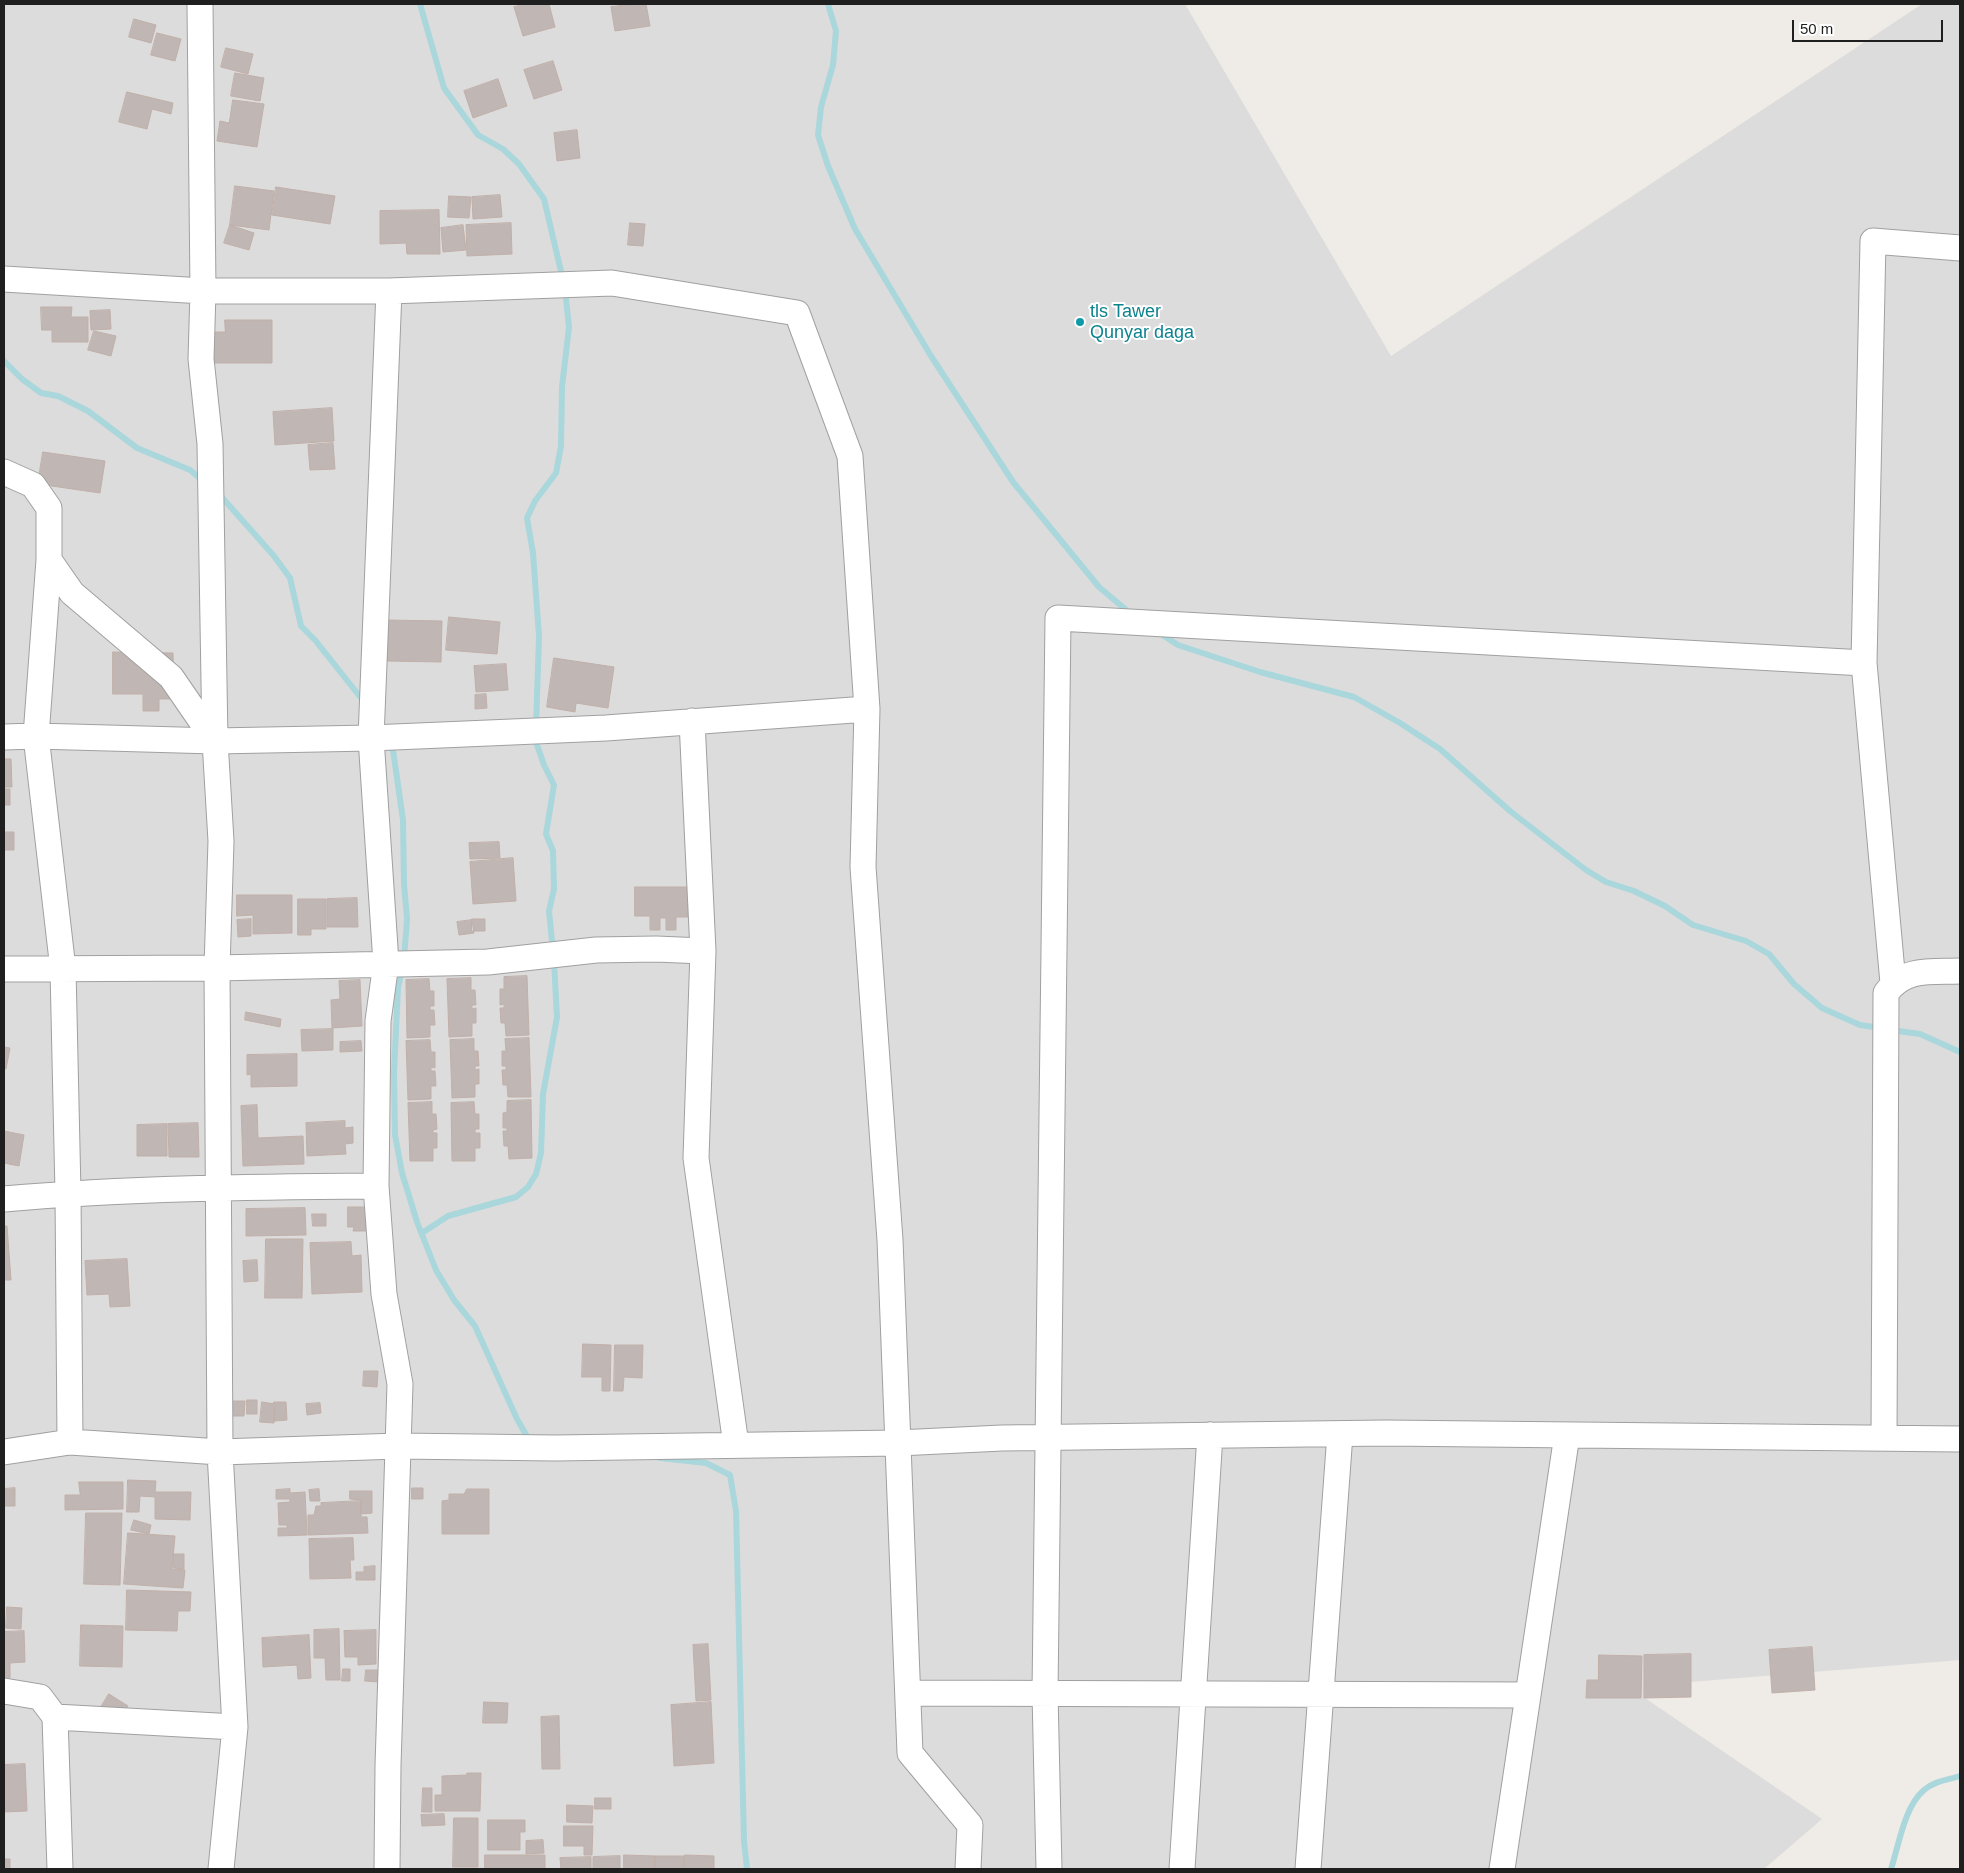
<!DOCTYPE html>
<html>
<head>
<meta charset="utf-8">
<style>
	body { margin:0 }
	#map { position:relative; width:1964px; height:1873px; overflow:hidden; background:#efebe6; font-family:Arial,sans-serif }
	canvas { display:block }
	.frame { position:absolute; inset:0; border:5px solid #1f1f1f; pointer-events:none }
	.scale { position:absolute; left:1792px; top:20px; width:151px; height:22px; box-sizing:border-box; border:2px solid #1f1f1f; border-top:0; padding-left:6px; font-size:15px; line-height:18px; white-space:nowrap; color:#1f1f1f; -webkit-text-stroke:4px #fff; paint-order:stroke }
</style>
</head>
<body>
<div id="map">
<canvas width="1964" height="1873"></canvas>
<div class="frame"></div>
<div class="scale">50 m</div>
</div>
<script>
const c = document.querySelector('canvas').getContext('2d');
c.lineJoin = 'round';
function fillPath(path, color) {
  c.fillStyle = color;
  c.fill(path, 'evenodd');
}
function strokePath(path, color, width, dash) {
  c.strokeStyle = color;
  c.lineWidth = width;
  c.lineCap = dash ? 'butt' : 'round';
  c.setLineDash(dash || []);
  c.stroke(path);
}
function label(font, color, halo, rows, align = 'center') {
  c.font = font + ' Arial,sans-serif';
  c.lineWidth = 4;
  c.setLineDash([]);
  c.textBaseline = 'middle';
  c.strokeStyle = halo;
  c.fillStyle = color;
  for (const [text, x, y, turn = 0] of rows) {
    c.save();
    c.translate(x, y);
    c.rotate((+turn || 0) * Math.PI / 180);
    c.textAlign = isNaN(turn) ? turn : align;
    if (halo) c.strokeText(text, 0, 0);
    c.fillText(text, 0, 0);
    c.restore();
  }
}
const residential = new Path2D(`
	M 4,4 L 1185,4 L 1391,356 L 1922,4 L 1960,4 L 1960,1660 L 1690,1682 L 1645,1698 L 1822,1819 L 1764,1869 L 4,1869 Z`);
const stream = new Path2D(`
	M 420,4 L 444,88 L 478,135 L 503,149 L 519,164 L 544,199 L 563,280
	M 828,4 L 836,31 L 833,65 L 821,107 L 818,135 L 828,166 L 855,229 L 931,356 L 1013,482 L 1099,587 L 1131,614
	M 4,361 L 22,379 L 41,393 L 58,396 L 88,411 L 137,448 L 190,470 L 203,481
	M 219,494 L 274,556 L 290,578 L 301,626 L 315,640 L 365,703
	M 1158,632 L 1178,645 L 1260,672 L 1354,697 L 1400,723 L 1440,749 L 1510,811 L 1586,870 L 1606,882 L 1634,891 L 1665,906 L 1693,925 L 1746,941 L 1769,954 L 1794,984 L 1822,1008 L 1860,1025 L 1881,1028
	M 536,727 L 539,636 L 533,553 L 527,518 L 535,501 L 556,473 L 561,446 L 562,387 L 569,327 L 565,290
	M 536,737 L 537,745 L 544,765 L 554,785 L 546,834 L 553,851 L 554,889 L 549,911 L 553,951
	M 389,744 L 393,750 L 403,820 L 404,884 L 407,919 L 404,959
	M 402,969 L 398,988 L 394,1072 L 395,1135 L 402,1173 L 417,1222 L 436,1270 L 454,1300 L 475,1326 L 517,1419 L 528,1438 L 532,1440
	M 1891,1030 L 1920,1034 L 1960,1052
	M 422,1233 L 448,1216 L 516,1197 L 528,1187 L 536,1174 L 541,1153 L 543,1094 L 557,1017 L 554,961
	M 660,1458 L 706,1463 L 730,1475 L 736,1511 L 744,1841 L 747,1869
	M 1891,1869 C 1899,1845 1904,1807 1924,1790 C 1934,1781 1948,1780 1960,1776`);
const building = new Path2D(`
	M 527,4 L 549,4 L 555,27 L 523,36 L 514,7 Z
	M 634,4 L 646,4 L 650,26 L 615,31 L 611,7 Z
	M 134,19 L 156,25 L 151,43 L 129,37 Z
	M 157,33 L 181,39 L 175,61 L 151,55 Z
	M 226,48 L 253,54 L 248,74 L 221,67 Z
	M 553,61 L 562,90 L 534,99 L 524,70 Z
	M 235,73 L 264,78 L 260,101 L 231,96 Z
	M 498,79 L 507,106 L 473,118 L 464,91 Z
	M 127,92 L 173,103 L 171,114 L 152,109 L 147,129 L 119,122 Z
	M 233,100 L 264,104 L 257,147 L 217,141 L 220,121 L 229,123 Z
	M 577,130 L 580,158 L 557,161 L 554,133 Z
	M 235,186 L 274,191 L 269,230 L 230,225 Z
	M 276,187 L 335,196 L 330,224 L 272,215 Z
	M 500,195 L 502,217 L 473,219 L 472,197 Z
	M 449,196 L 471,197 L 469,218 L 448,217 Z
	M 439,210 L 440,254 L 407,254 L 406,243 L 380,244 L 380,211 Z
	M 511,223 L 512,254 L 467,256 L 466,225 Z
	M 630,223 L 645,224 L 643,246 L 628,245 Z
	M 230,225 L 254,233 L 249,250 L 224,243 Z
	M 463,225 L 466,250 L 443,252 L 441,228 Z
	M 41,307 L 72,307 L 71,317 L 88,317 L 88,342 L 52,342 L 52,330 L 42,330 Z
	M 110,310 L 111,329 L 91,330 L 90,311 Z
	M 225,320 L 272,320 L 272,363 L 209,363 L 209,332 L 225,332 Z
	M 94,331 L 116,336 L 111,356 L 88,350 Z
	M 332,408 L 334,441 L 275,445 L 273,412 Z
	M 333,443 L 335,469 L 310,470 L 308,445 Z
	M 43,452 L 105,461 L 100,493 L 38,484 Z
	M 449,617 L 500,622 L 497,654 L 446,650 Z
	M 388,620 L 442,621 L 441,662 L 387,661 Z
	M 113,652 L 173,653 L 174,699 L 159,699 L 159,711 L 143,711 L 143,694 L 113,694 Z
	M 554,658 L 614,667 L 608,708 L 576,703 L 575,712 L 547,707 Z
	M 506,664 L 508,690 L 476,692 L 474,666 Z
	M 486,694 L 487,708 L 475,709 L 475,695 Z
	M 4,759 L 11,759 L 12,787 L 4,787 Z
	M 4,789 L 10,789 L 10,805 L 4,805 Z
	M 4,832 L 14,832 L 14,850 L 4,850 Z
	M 499,842 L 500,858 L 470,859 L 469,843 Z
	M 513,858 L 516,901 L 473,904 L 470,862 Z
	M 635,887 L 693,887 L 693,917 L 676,917 L 676,930 L 666,930 L 666,918 L 660,918 L 660,930 L 650,930 L 650,916 L 635,916 Z
	M 237,895 L 292,895 L 292,933 L 253,934 L 253,915 L 237,916 Z
	M 357,898 L 358,927 L 327,927 L 327,899 Z
	M 298,899 L 326,899 L 326,929 L 311,929 L 311,935 L 298,935 Z
	M 251,919 L 251,936 L 238,937 L 237,920 Z
	M 472,919 L 485,919 L 485,931 L 472,931 Z
	M 472,920 L 474,933 L 459,935 L 457,922 Z
	M 527,976 L 529,1035 L 506,1036 L 505,1023 L 501,1023 L 500,1008 L 504,1008 L 504,1004 L 500,1005 L 500,989 L 504,989 L 504,977 Z
	M 471,978 L 471,990 L 475,990 L 476,1005 L 472,1005 L 472,1009 L 476,1008 L 476,1023 L 472,1023 L 472,1036 L 449,1037 L 447,979 Z
	M 429,979 L 430,991 L 434,991 L 434,1006 L 430,1006 L 430,1010 L 434,1010 L 435,1025 L 430,1025 L 430,1037 L 407,1038 L 406,980 Z
	M 360,980 L 362,1026 L 332,1028 L 331,1000 L 340,999 L 339,981 Z
	M 246,1012 L 281,1019 L 280,1027 L 245,1020 Z
	M 333,1029 L 333,1050 L 302,1051 L 301,1030 Z
	M 529,1038 L 531,1097 L 508,1097 L 507,1085 L 503,1085 L 502,1070 L 506,1070 L 506,1066 L 502,1066 L 502,1051 L 506,1051 L 505,1039 Z
	M 474,1039 L 474,1051 L 478,1051 L 479,1066 L 475,1066 L 475,1070 L 479,1069 L 479,1084 L 475,1084 L 475,1097 L 452,1098 L 450,1040 Z
	M 430,1040 L 431,1052 L 435,1052 L 435,1068 L 431,1067 L 431,1071 L 435,1071 L 436,1086 L 431,1086 L 431,1099 L 408,1100 L 406,1041 Z
	M 361,1041 L 362,1051 L 340,1052 L 340,1042 Z
	M 4,1047 L 10,1048 L 6,1069 L 4,1068 Z
	M 297,1054 L 297,1086 L 251,1087 L 251,1074 L 247,1075 L 247,1055 Z
	M 531,1100 L 532,1158 L 509,1159 L 508,1146 L 504,1146 L 503,1131 L 507,1131 L 507,1128 L 503,1128 L 503,1113 L 507,1112 L 507,1101 Z
	M 432,1102 L 432,1114 L 436,1114 L 437,1129 L 433,1130 L 433,1133 L 437,1133 L 437,1148 L 433,1148 L 433,1161 L 410,1161 L 408,1103 Z
	M 474,1102 L 475,1114 L 479,1114 L 479,1129 L 475,1129 L 475,1133 L 480,1133 L 480,1148 L 475,1148 L 475,1161 L 452,1161 L 451,1103 Z
	M 257,1105 L 258,1138 L 303,1136 L 304,1164 L 243,1166 L 241,1106 Z
	M 345,1121 L 345,1128 L 353,1127 L 353,1143 L 345,1144 L 346,1154 L 307,1156 L 306,1123 Z
	M 198,1123 L 199,1157 L 169,1157 L 168,1124 Z
	M 167,1124 L 167,1156 L 137,1156 L 137,1125 Z
	M 4,1131 L 24,1135 L 19,1166 L 4,1163 Z
	M 348,1207 L 366,1207 L 366,1231 L 353,1231 L 354,1227 L 348,1227 Z
	M 305,1208 L 306,1235 L 246,1236 L 246,1209 Z
	M 312,1214 L 326,1214 L 326,1226 L 313,1226 Z
	M 4,1226 L 7,1226 L 11,1280 L 4,1280 Z
	M 266,1239 L 303,1239 L 302,1298 L 265,1298 Z
	M 351,1242 L 352,1256 L 361,1255 L 362,1292 L 312,1294 L 310,1243 Z
	M 127,1259 L 130,1306 L 110,1307 L 109,1294 L 87,1295 L 85,1261 Z
	M 257,1260 L 258,1281 L 244,1282 L 243,1261 Z
	M 583,1344 L 611,1345 L 610,1391 L 602,1391 L 602,1377 L 582,1377 Z
	M 615,1345 L 643,1345 L 642,1378 L 624,1377 L 623,1391 L 614,1391 Z
	M 364,1371 L 378,1371 L 377,1387 L 363,1386 Z
	M 247,1400 L 257,1400 L 257,1414 L 247,1414 Z
	M 231,1401 L 245,1401 L 244,1416 L 231,1416 Z
	M 262,1402 L 275,1404 L 274,1423 L 260,1422 Z
	M 274,1402 L 286,1402 L 287,1420 L 275,1421 Z
	M 320,1403 L 321,1413 L 307,1415 L 306,1404 Z
	M 128,1480 L 156,1481 L 155,1492 L 191,1492 L 190,1520 L 155,1519 L 155,1497 L 140,1496 L 139,1512 L 127,1512 Z
	M 79,1482 L 123,1482 L 123,1509 L 65,1510 L 65,1495 L 80,1495 Z
	M 15,1488 L 15,1506 L 4,1506 L 4,1489 Z
	M 412,1488 L 423,1488 L 423,1499 L 412,1499 Z
	M 290,1489 L 290,1493 L 305,1492 L 307,1535 L 278,1536 L 278,1528 L 287,1528 L 287,1525 L 279,1525 L 278,1503 L 290,1502 L 290,1499 L 276,1499 L 276,1490 Z
	M 319,1489 L 320,1501 L 310,1501 L 309,1490 Z
	M 467,1489 L 489,1489 L 489,1534 L 442,1534 L 442,1501 L 449,1500 L 449,1494 L 464,1494 Z
	M 350,1491 L 372,1491 L 372,1513 L 361,1514 L 361,1500 L 350,1499 Z
	M 361,1501 L 361,1517 L 367,1517 L 368,1533 L 308,1535 L 308,1515 L 314,1515 L 316,1506 L 321,1506 L 321,1503 Z
	M 86,1513 L 122,1513 L 120,1585 L 84,1584 Z
	M 134,1520 L 151,1525 L 149,1534 L 131,1530 Z
	M 128,1533 L 175,1536 L 172,1569 L 185,1570 L 183,1588 L 124,1584 Z
	M 353,1538 L 354,1560 L 350,1560 L 351,1578 L 310,1579 L 309,1539 Z
	M 174,1554 L 184,1554 L 184,1569 L 174,1568 Z
	M 375,1566 L 375,1580 L 356,1580 L 356,1572 L 364,1572 L 364,1567 Z
	M 127,1590 L 191,1592 L 190,1611 L 178,1611 L 177,1631 L 126,1630 Z
	M 7,1607 L 22,1608 L 21,1629 L 6,1628 Z
	M 81,1625 L 123,1626 L 122,1667 L 80,1666 Z
	M 339,1629 L 340,1680 L 326,1680 L 325,1658 L 314,1658 L 314,1630 Z
	M 376,1630 L 376,1664 L 358,1665 L 358,1657 L 345,1657 L 344,1631 Z
	M 24,1631 L 25,1662 L 10,1663 L 10,1678 L 4,1679 L 4,1632 Z
	M 309,1635 L 311,1678 L 298,1679 L 297,1665 L 263,1667 L 262,1638 Z
	M 708,1644 L 711,1700 L 696,1701 L 693,1645 Z
	M 1812,1647 L 1815,1690 L 1772,1693 L 1769,1650 Z
	M 1691,1654 L 1691,1697 L 1644,1698 L 1644,1655 Z
	M 1599,1655 L 1642,1656 L 1641,1698 L 1586,1698 L 1587,1680 L 1598,1680 Z
	M 343,1669 L 350,1669 L 350,1681 L 342,1681 Z
	M 366,1670 L 380,1670 L 379,1682 L 365,1681 Z
	M 109,1694 L 128,1706 L 119,1719 L 101,1707 Z
	M 484,1702 L 508,1703 L 507,1723 L 483,1723 Z
	M 711,1702 L 714,1763 L 674,1766 L 671,1705 Z
	M 559,1716 L 560,1769 L 542,1769 L 541,1717 Z
	M 25,1764 L 27,1811 L 4,1812 L 4,1765 Z
	M 467,1773 L 481,1773 L 480,1811 L 435,1811 L 435,1795 L 442,1795 L 442,1776 L 467,1775 Z
	M 423,1788 L 432,1788 L 432,1812 L 422,1812 Z
	M 595,1798 L 611,1798 L 611,1809 L 595,1809 Z
	M 567,1805 L 593,1806 L 592,1823 L 567,1822 Z
	M 444,1814 L 445,1825 L 422,1826 L 421,1815 Z
	M 454,1818 L 478,1818 L 478,1867 L 453,1867 Z
	M 488,1820 L 525,1820 L 525,1832 L 520,1832 L 520,1850 L 488,1850 Z
	M 564,1826 L 593,1826 L 592,1855 L 584,1855 L 584,1846 L 564,1846 Z
	M 543,1840 L 544,1853 L 526,1854 L 526,1841 Z
	M 485,1855 L 545,1855 L 545,1869 L 485,1869 Z
	M 624,1855 L 655,1856 L 655,1869 L 624,1869 Z
	M 685,1855 L 714,1856 L 714,1869 L 685,1869 Z
	M 620,1856 L 620,1869 L 593,1869 L 593,1857 Z
	M 655,1856 L 684,1856 L 684,1869 L 655,1869 Z
	M 591,1857 L 591,1869 L 561,1869 L 560,1858 Z
	M 4,1859 L 10,1859 L 10,1869 L 4,1869 Z`);
const minor = new Path2D(`
	M 4,279 L 203,291 L 389,291 L 612,283 L 797,313 L 850,456 L 867,709 L 863,867 L 890,1240 L 910,1753 L 970,1825 L 968,1869
	M 4,472 L 33,485 L 49,508 L 49,560 L 72,593 L 171,677 L 215,741
	M 49,560 L 36,736 L 63,969 L 68,1193 L 70,1442
	M 692,721 L 703,951 L 696,1158 L 736,1445
	M 4,737 L 36,736 L 215,741 L 371,738 L 606,728 L 867,709
	M 4,969 L 217,968 L 488,962 L 596,950 L 656,949 L 703,951
	M 1893,983 L 1864,663 L 1873,241 L 1960,248
	M 4,1199 C 128,1188 252,1187 376,1186
	M 1884,1438 L 1886,993 C 1905,967 1931,972 1960,971
	M 4,1452 L 70,1442 L 220,1452 L 398,1446 L 555,1448 L 898,1443 L 1002,1438 L 1385,1433 L 1960,1439
	M 4,1691 L 40,1697 L 55,1717 L 60,1869
	M 908,1693 L 1528,1695
	M 55,1717 L 235,1727 L 220,1452 L 217,968 L 221,841 L 215,741 L 210,444 L 201,359 L 203,291 L 200,4
	M 221,1869 L 235,1727
	M 387,1869 L 388,1766 L 400,1384 L 384,1294 L 376,1186 L 378,1021 L 386,963 L 371,738 L 389,291
	M 1049,1869 L 1045,1693 L 1058,618 L 1864,663
	M 1182,1869 L 1210,1435
	M 1308,1869 L 1340,1434
	M 1502,1869 L 1567,1435`);
const markers = [
	[1080,322,5,"#0f9aa8"]
];
const cultureNames = [
	["tls Tawer",1090,312],
	["Qunyar daga",1090,333]
];
fillPath(residential, '#dddcdc');
strokePath(stream, '#a9d7db', 6);
fillPath(building, '#c0b6b3');
strokePath(building, '#c1b0a9', 1);
strokePath(minor, '#a0a0a0', 27);
strokePath(minor, '#fff', 25);
for (const [x, y, r, color] of markers) {
  const dot = new Path2D();
  dot.arc(x, y, r, 0, 2 * Math.PI);
  c.fillStyle = color;
  c.fill(dot);
  strokePath(dot, '#fff', 2);
}
label('18px', '#0d838f', '#fff', cultureNames, 'left');
</script>
</body>
</html>
